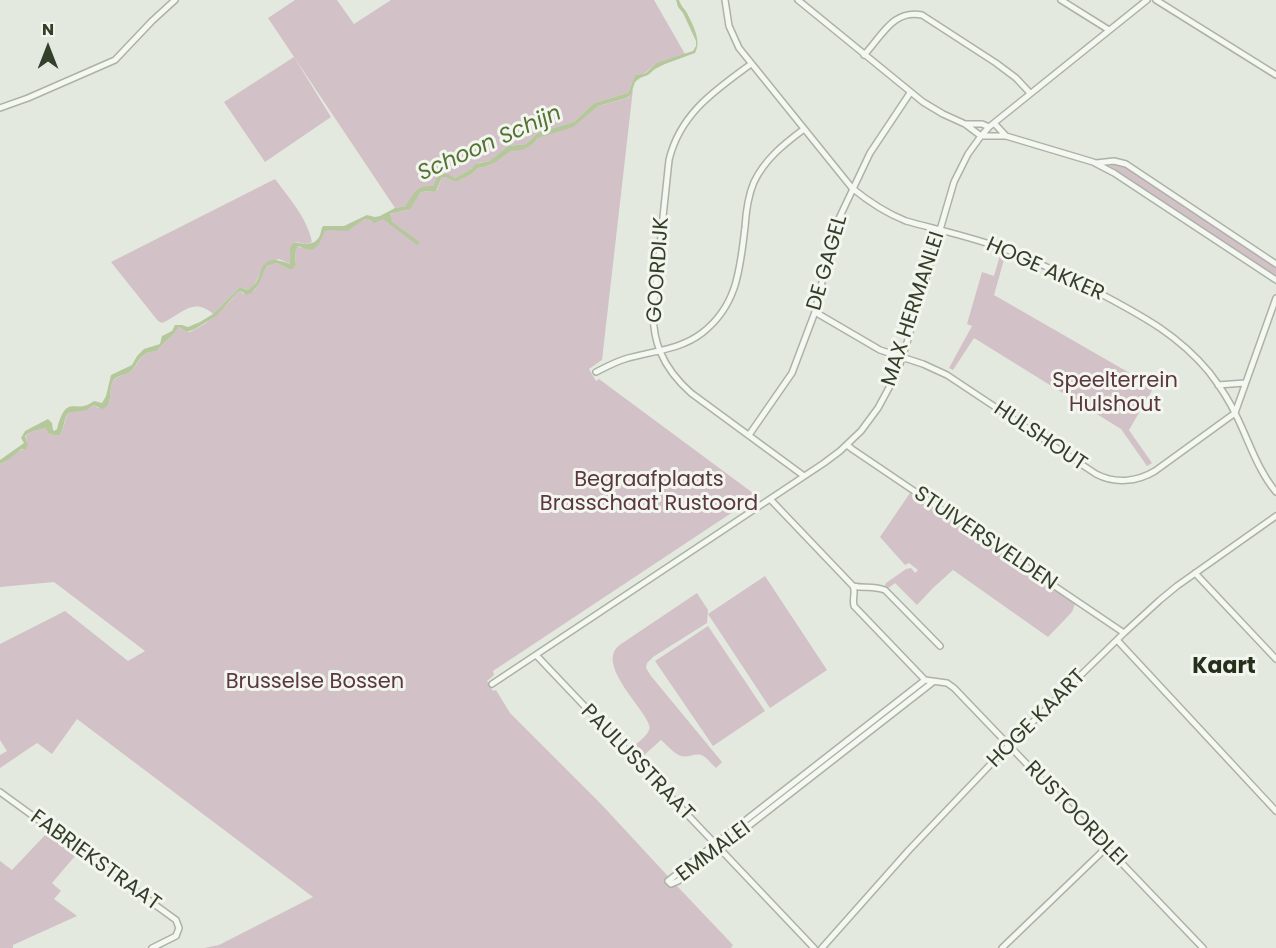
<!DOCTYPE html>
<html>
<head>
<meta charset="utf-8">
<style>
	body { margin:0 }
	#map { position:relative; width:1276px; height:948px; overflow:hidden; background:#e4e9e0; font-family:Poppins,sans-serif }
	canvas { display:block }
	.north { position:absolute; left:18px; top:18px; width:60px; height:60px; -webkit-text-stroke:4px #f3f6ef; paint-order:stroke; rotate:0deg; font-size:16px; font-weight:700; line-height:24px; text-align:center; color:#333f29 }
	.north::after { content:''; display:block; margin:auto; width:21px; height:27px; background:#333f29; clip-path:polygon(50% 0,100% 100%,50% 72%,0 100%) }
</style>
</head>
<body>
<div id="map">
<canvas width="1276" height="948"></canvas>
<div class="north">N</div>
</div>
<script>
const c = document.querySelector('canvas').getContext('2d');
c.lineJoin = 'round';
function fillPath(path, color) {
  c.fillStyle = color;
  c.fill(path, 'evenodd');
}
function strokePath(path, color, width, dash) {
  c.strokeStyle = color;
  c.lineWidth = width;
  c.lineCap = dash ? 'butt' : 'round';
  c.setLineDash(dash || []);
  c.stroke(path);
}
function label(font, color, halo, rows, align = 'center') {
  c.font = font + ' Poppins,sans-serif';
  c.lineWidth = 6;
  c.setLineDash([]);
  c.textBaseline = 'middle';
  c.strokeStyle = halo;
  c.fillStyle = color;
  for (const [text, x, y, turn = 0] of rows) {
    c.save();
    c.translate(x, y);
    c.rotate((+turn || 0) * Math.PI / 180);
    c.textAlign = isNaN(turn) ? turn : align;
    if (halo) c.strokeText(text, 0, 0);
    c.fillText(text, 0, 0);
    c.restore();
  }
}
const green = new Path2D(`
	M 295,0 L 337,0 L 354,24 L 391,0 L 654,0 L 685,54 L 656,63 L 645,73 L 635,75 L 628,93 L 594,103 L 574,122 L 539,132 L 526,144 L 508,146 L 491,161 L 479,163 L 471,169 L 455,178 C 440,171 441,173 433,186 L 426,186 L 406,206 L 395,208 L 268,18 Z
	M 294,57 L 331,117 L 265,162 L 224,102 Z
	M 633,89 L 602,360 L 589,369 L 596,381 L 599,379 L 757,496 L 493,671 L 494,675 L 487,681 L 493,691 L 496,690 L 510,713 L 602,805 L 678,887 L 733,945 L 731,948 L 204,948 L 219,945 L 313,897 L 77,719 L 52,754 L 37,743 L 0,768 L 0,755 L 7,751 L 0,740 L 0,644 L 65,611 L 128,661 L 145,651 L 54,582 L 0,587 L 0,464 C 9,461 16,451 25,449 L 27,444 L 26,436 L 31,432 L 45,428 L 49,434 L 59,436 C 65,429 64,420 68,413 L 89,409 L 94,405 L 98,408 L 107,407 C 112,399 109,392 112,384 C 115,376 121,377 128,373 C 135,370 138,360 144,355 C 148,351 153,352 157,351 C 164,341 173,337 179,327 L 187,332 L 190,332 C 210,323 224,308 238,292 L 241,291 L 243,294 L 255,290 L 267,266 L 277,263 L 289,269 L 293,269 L 296,265 L 295,255 L 297,246 L 308,250 L 326,230 L 347,230 L 365,219 L 368,219 L 372,222 L 394,213 L 407,210 C 417,201 416,188 433,192 L 437,190 L 442,177 L 445,177 L 454,181 L 458,181 L 472,174 L 478,168 L 484,167 L 495,163 L 511,151 L 533,144 L 538,138 L 575,125 L 589,112 L 598,106 L 628,98 Z
	M 1113,163 L 1122,164 L 1127,167 L 1276,266 L 1276,276 L 1111,167 L 1110,165 Z
	M 275,179 C 290,199 307,218 312,242 C 306,245 300,241 293,243 L 290,264 L 279,259 L 265,264 L 253,287 L 247,290 L 240,287 L 213,314 C 193,296 181,315 162,323 L 158,321 L 111,262 Z
	M 1000,255 L 1005,256 L 994,295 L 1154,387 L 1129,430 L 1152,463 L 1147,466 L 1121,429 L 974,338 L 953,370 L 949,368 L 972,326 L 967,324 L 982,272 L 994,276 Z
	M 910,493 L 1075,604 L 1072,612 L 1048,637 L 953,570 L 933,588 L 917,605 L 895,583 L 890,587 L 887,588 L 885,585 L 886,583 L 906,569 L 911,568 L 915,573 L 918,570 L 909,563 L 905,565 L 880,537 Z
	M 765,576 L 827,670 L 770,708 L 708,614 Z
	M 697,593 L 708,610 L 707,623 L 653,657 L 647,663 L 646,668 L 651,676 L 722,762 L 716,768 C 711,764 706,756 701,755 C 694,753 689,758 681,756 C 673,753 667,745 661,740 L 642,757 L 633,747 C 637,743 647,736 649,730 C 651,726 647,721 645,717 C 636,702 609,673 613,655 C 614,650 617,647 621,644 Z
	M 708,626 L 765,711 L 713,746 L 655,661 Z
	M 46,834 L 75,856 L 52,883 L 61,891 L 54,899 L 77,916 L 13,945 L 13,948 L 0,948 L 0,861 L 12,870 Z`);
const water = new Path2D(`
	M 676,0 L 679,0 C 681,6 684,8 687,13 C 693,25 702,41 695,53 L 665,64 L 655,69 L 648,75 L 640,78 L 635,82 L 631,94 L 627,98 L 598,106 L 573,127 L 538,138 L 533,144 L 522,150 L 511,151 L 495,163 L 484,167 L 478,168 L 472,174 L 458,181 L 454,181 L 445,177 L 442,177 L 436,191 L 433,192 L 426,191 L 420,193 L 410,209 L 390,214 L 392,222 L 418,241 L 420,242 L 419,244 L 417,245 L 383,219 L 374,223 L 368,219 L 365,219 L 347,231 L 332,230 L 325,231 C 319,245 315,256 299,246 L 297,247 L 295,255 L 296,265 L 293,269 L 289,269 L 277,263 L 267,266 C 261,277 258,292 246,295 L 241,291 L 238,292 L 216,316 L 195,329 L 187,332 L 179,327 C 173,337 164,341 157,351 C 153,352 148,351 144,355 C 137,360 135,370 128,373 C 121,377 115,375 112,384 C 109,392 112,399 107,407 L 101,409 L 94,405 L 87,410 L 68,413 C 63,420 65,429 59,436 L 49,434 L 45,428 L 31,432 L 25,436 L 28,445 L 25,450 L 22,449 L 8,460 L 0,464 L 0,460 L 24,443 L 21,438 L 25,431 L 48,419 L 52,423 L 53,430 L 54,431 L 57,429 C 67,391 75,416 94,401 L 102,403 L 106,396 L 111,375 L 132,365 L 137,356 L 144,349 L 160,344 L 162,336 L 172,331 L 175,325 L 182,325 L 188,327 L 200,322 L 213,314 L 240,287 L 247,290 C 268,281 252,249 290,264 L 290,248 L 293,243 C 302,242 315,248 320,235 C 321,232 321,229 323,226 L 344,226 L 367,215 L 375,217 L 380,216 L 395,208 L 406,206 C 414,193 416,185 433,186 L 437,178 L 441,174 L 448,174 L 455,178 L 471,169 L 476,164 L 490,161 L 508,146 L 526,144 L 539,132 L 574,122 L 594,103 L 628,93 L 635,75 L 646,73 L 656,63 L 693,51 L 696,46 L 696,41 L 683,13 L 678,7 Z`);
const minor = new Path2D(`
	M 725,0 L 729,26 L 739,48 L 852,188 C 869,202 886,213 906,221 C 939,230 975,238 1007,250 C 1040,262 1071,279 1103,295 C 1144,317 1178,335 1209,372 C 1219,385 1229,400 1236,415 C 1249,441 1257,469 1276,492
	M 798,0 L 923,102 L 943,114 L 965,124 L 981,136 L 1006,136 L 1093,162 L 1114,173 L 1276,280
	M 1061,0 L 1109,30
	M 1156,0 L 1276,75
	M 864,55 C 882,36 893,9 922,15 L 996,63 L 1016,78 L 1030,93
	M 751,64 C 714,91 680,114 669,160 L 654,302 C 650,340 663,368 691,393 L 804,476
	M 0,108 L 28,98 L 115,60 L 152,21 L 175,0
	M 994,123 L 1006,136
	M 965,124 L 982,124 L 989,127
	M 1096,163 L 1114,161 L 1126,164 L 1276,264
	M 815,312 L 880,350 L 923,364 L 947,375 L 1096,474 C 1115,484 1137,482 1155,471 L 1235,413 L 1276,298
	M 596,372 C 606,367 615,362 625,359 C 652,351 680,350 702,333 C 738,305 740,268 745,227 C 746,211 748,196 754,182 C 765,159 784,144 804,129
	M 1218,385 L 1245,383
	M 749,435 L 792,373 L 815,312 L 835,227 L 843,210 L 870,153 L 910,93
	M 847,445 L 852,449 L 1124,633
	M 770,499 L 853,586 C 865,589 871,585 885,590 L 940,646
	M 1195,573 L 1276,659
	M 853,586 C 856,592 852,599 854,606 L 925,680 L 947,683 L 954,688 L 1203,948
	M 1117,640 L 1276,811
	M 536,655 L 814,948
	M 492,684 L 824,463 L 840,451 L 861,431 L 878,408 L 897,373 L 906,346 L 954,182 L 968,154 L 981,136 L 989,127 L 1147,0
	M 0,792 L 176,920 L 179,928 L 176,936 L 152,948
	M 668,881 L 671,884 L 678,881 L 933,682
	M 668,881 L 925,680
	M 822,948 L 909,850 L 1009,745 L 1124,633 L 1160,600 L 1177,586 L 1276,516
	M 1002,948 L 1107,847`);
const streetNames = [
	["DE GAGEL",828,263,-74],
	["GOORDIJK",659,270,-86],
	["HOGE AKKER",1045,270,24],
	["MAX HERMANLEI",914,309,-72],
	["HULSHOUT",1040,437,34],
	["STUIVERSVELDEN",985,539,34],
	["HOGE KAART",1037,719,-45],
	["PAULUSSTRAAT",637,763,46],
	["RUSTOORDLEI",1075,814,46],
	["EMMALEI",714,852,-37],
	["FABRIEKSTRAAT",95,861,36]
];
const parkNames = [
	["Speelterrein",1115,382],
	["Hulshout",1115,406],
	["Begraafplaats",649,481],
	["Brasschaat Rustoord",649,505],
	["Brusselse Bossen",315,683]
];
const waterNames = [
	["Schoon Schijn",490,144,-24]
];
const neighbourhoodNames = [
	["Kaart",1224,667]
];
fillPath(green, '#d2c1c7');
fillPath(water, '#b5c89c');
strokePath(minor, '#abb3a5', 8);
strokePath(minor, '#f4f7f2', 5);
label('21px', '#333f29', '#f3f6ef', streetNames);
label('21px', '#5b3740', '#f3f6ef', parkNames);
label('italic 22px', '#557234', '#f3f6ef', waterNames);
label('bold 22px', '#24301b', '#f3f6ef', neighbourhoodNames);
</script>
</body>
</html>
